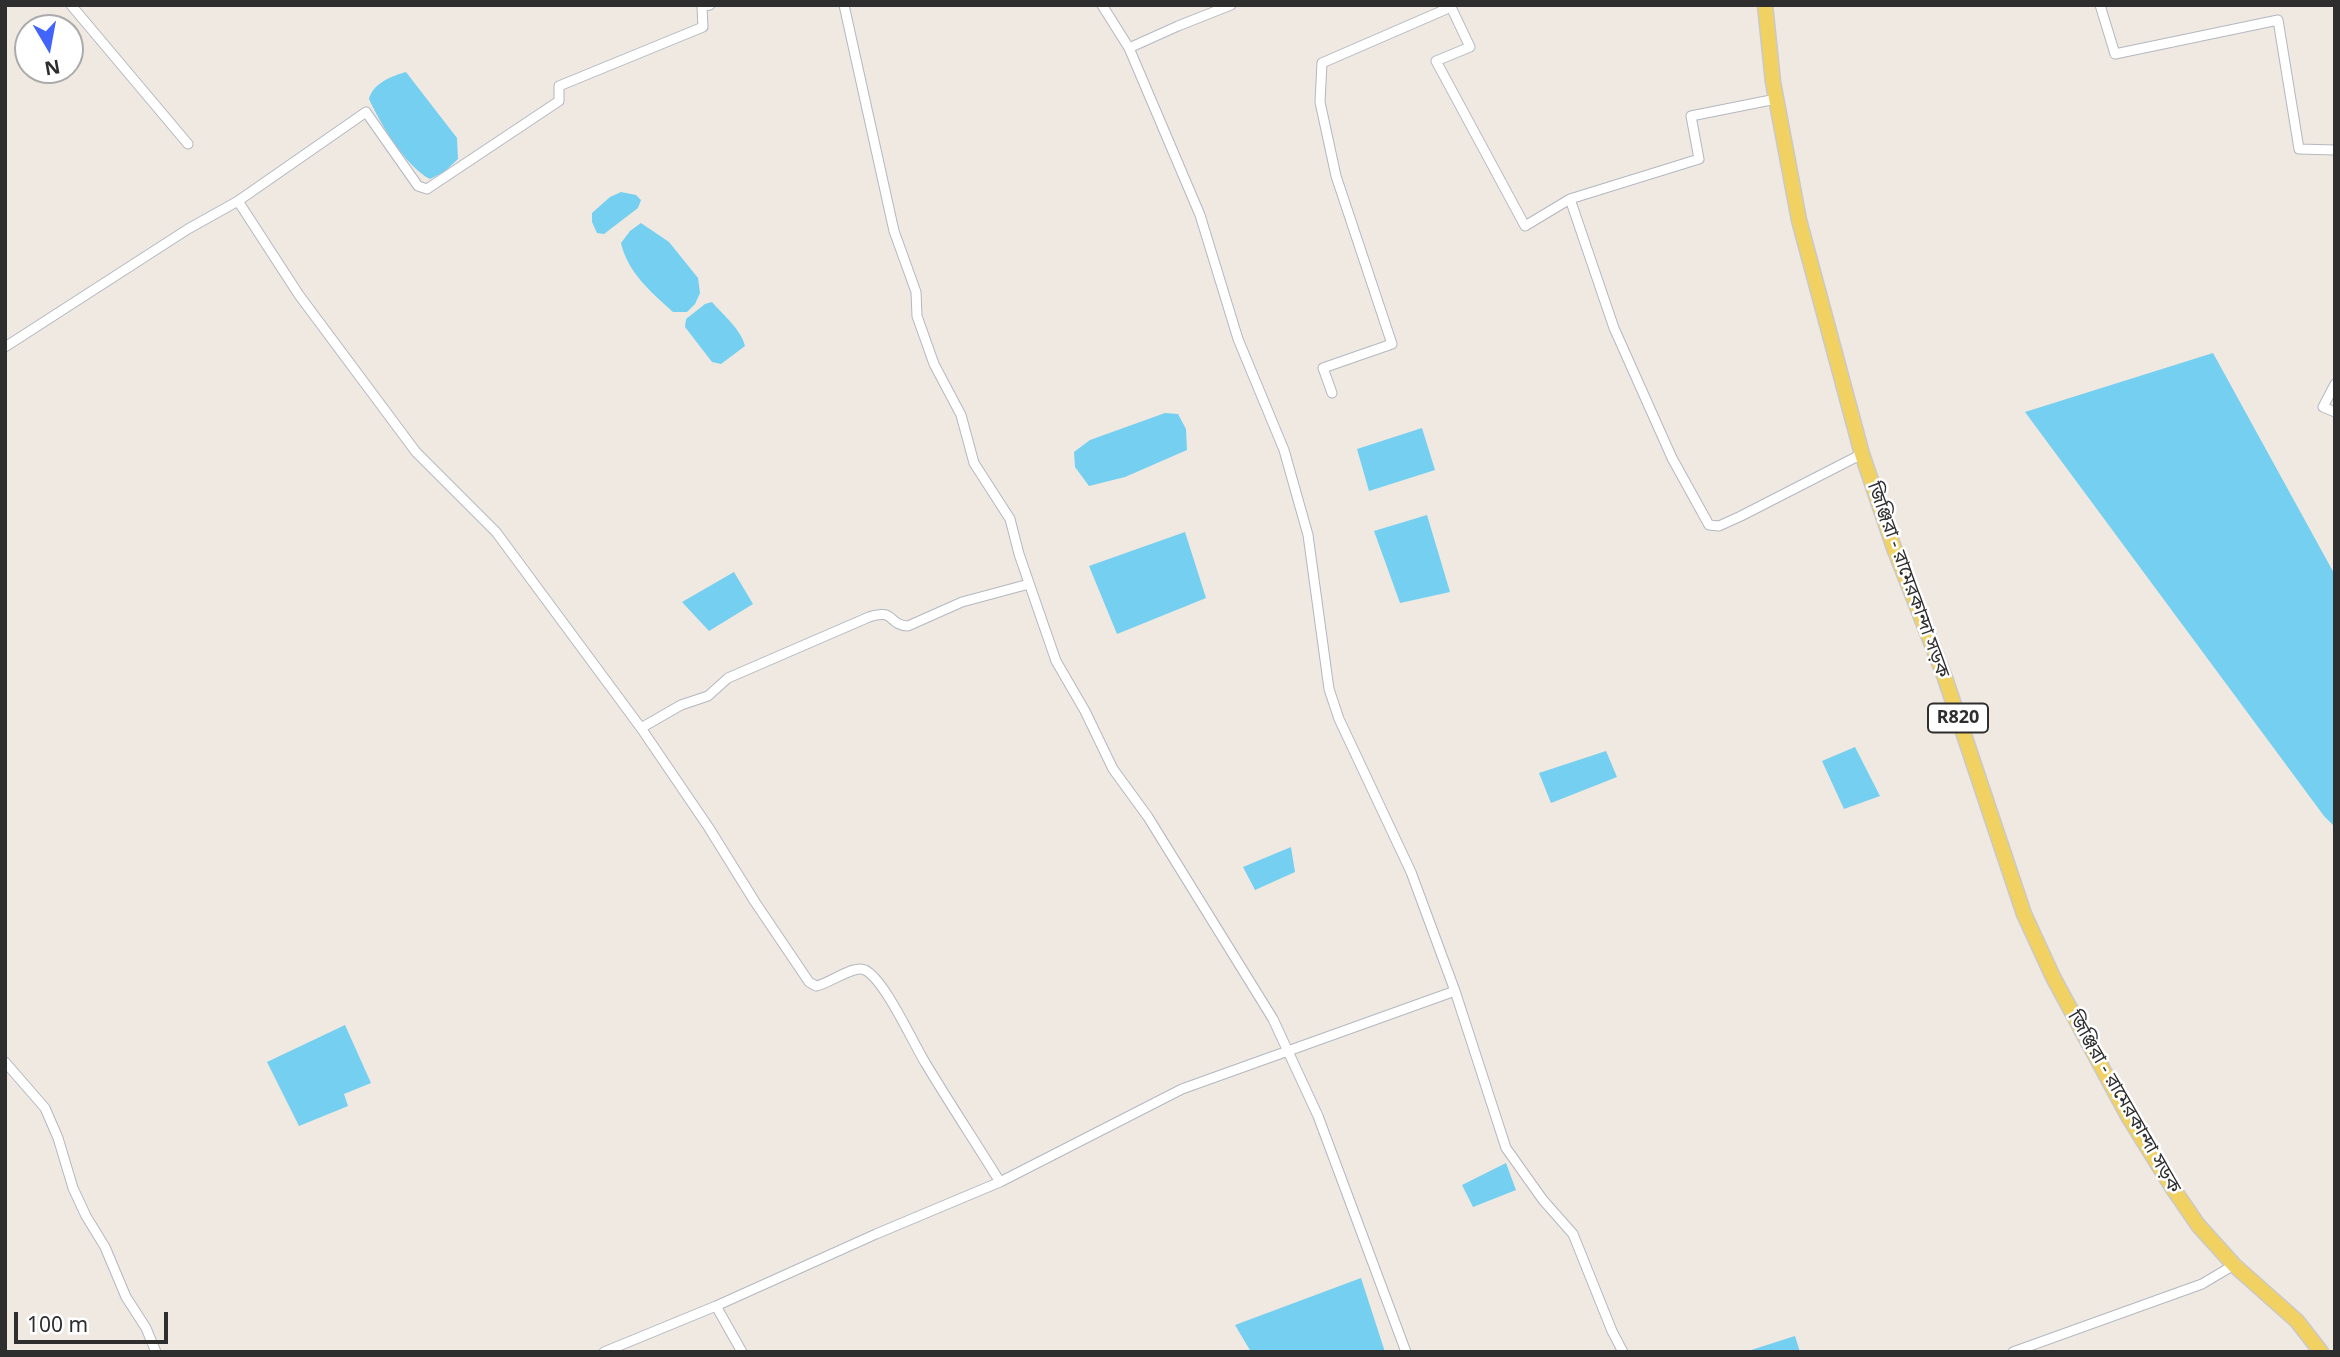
<!DOCTYPE html>
<html>
<head>
<meta charset="utf-8">
<style>
	body { margin:0 }
	#map { position:relative; width:2340px; height:1357px; overflow:hidden; background:#efe9e1; font-family:"Noto Sans",sans-serif }
	canvas { display:block }
	.frame { position:absolute; inset:0; border:7px solid #2e2e2e; pointer-events:none }
	.north { position:absolute; left:14px; top:14px; width:70px; height:70px; box-sizing:border-box; background:#fff; border:2px solid #ababab; border-radius:50%; rotate:170deg; font-size:19px; font-weight:700; line-height:28px; text-align:center; color:#2e2e2e }
	.north::after { content:''; display:block; margin:auto; width:24px; height:32px; background:#4264fb; clip-path:polygon(50% 0,100% 100%,50% 72%,0 100%) }
	.scale { position:absolute; left:14px; top:1312px; width:154px; height:32px; box-sizing:border-box; border:4px solid #2e2e2e; border-top:0; padding-left:9px; font-size:21px; line-height:24px; white-space:nowrap; color:#2e2e2e; -webkit-text-stroke:5px #fff; paint-order:stroke }
</style>
</head>
<body>
<div id="map">
<canvas width="2340" height="1357"></canvas>
<div class="frame"></div>
<div class="north">N</div>
<div class="scale">100 m</div>
</div>
<script>
const c = document.querySelector('canvas').getContext('2d');
c.lineJoin = 'round';
function fillPath(path, color) {
  c.fillStyle = color;
  c.fill(path, 'evenodd');
}
function strokePath(path, color, width, dash) {
  c.strokeStyle = color;
  c.lineWidth = width;
  c.lineCap = dash ? 'butt' : 'round';
  c.setLineDash(dash || []);
  c.stroke(path);
}
function label(font, color, halo, rows, align = 'center') {
  c.font = font + ' "Noto Sans","Noto Sans Bengali",sans-serif';
  c.lineWidth = 5;
  c.setLineDash([]);
  c.textBaseline = 'middle';
  c.strokeStyle = halo;
  c.fillStyle = color;
  for (const [text, x, y, turn = 0] of rows) {
    c.save();
    c.translate(x, y);
    c.rotate((+turn || 0) * Math.PI / 180);
    c.textAlign = isNaN(turn) ? turn : align;
    if (halo) c.strokeText(text, 0, 0);
    c.fillText(text, 0, 0);
    c.restore();
  }
}
const water = new Path2D(`
	M 406,72 L 457,138 L 458,159 L 444,172 L 430,179 C 406,167 380,123 369,99 C 373,83 392,76 406,72 Z
	M 621,192 L 636,195 L 641,200 L 638,208 L 604,234 L 597,233 L 592,222 L 592,213 L 610,197 Z
	M 641,223 L 669,242 L 698,278 L 700,293 L 695,304 L 687,312 L 673,312 C 651,292 628,273 621,243 L 630,231 Z
	M 712,302 C 723,315 741,329 745,346 L 721,364 L 712,362 L 685,327 L 686,319 L 705,304 Z
	M 2213,353 L 2335,575 L 2335,827 L 2324,816 L 2025,412 Z
	M 1165,413 L 1178,414 L 1186,429 L 1187,450 L 1125,477 L 1089,486 L 1075,467 L 1074,452 L 1090,440 Z
	M 1422,428 L 1435,470 L 1369,491 L 1357,449 Z
	M 1427,515 L 1450,592 L 1400,603 L 1374,531 Z
	M 1185,532 L 1206,598 L 1117,634 L 1089,566 Z
	M 734,572 L 753,604 L 709,631 L 682,602 Z
	M 1855,747 L 1880,796 L 1844,809 L 1822,761 Z
	M 1606,751 L 1617,777 L 1551,803 L 1539,773 Z
	M 1291,847 L 1295,872 L 1255,890 L 1243,867 Z
	M 345,1025 L 371,1083 L 344,1094 L 348,1106 L 299,1126 L 267,1062 Z
	M 1506,1163 L 1516,1190 L 1473,1207 L 1462,1185 Z
	M 1361,1278 L 1385,1352 L 1251,1352 L 1235,1325 Z
	M 1795,1336 L 1800,1352 L 1748,1351 Z`);
const street = new Path2D(`
	M 71,5 L 188,144
	M 844,5 L 894,231 L 916,292 L 917,316 L 934,364 L 961,415 L 974,463 L 1010,519 L 1019,554 L 1056,661 L 1085,711 L 1113,769 L 1148,817 L 1273,1019 L 1318,1116 L 1406,1352
	M 1102,5 L 1129,48
	M 1231,5 L 1178,26 L 1129,48 L 1200,215 L 1238,339 L 1284,450 L 1308,535 L 1329,689 L 1339,719 L 1411,872 L 1455,991 L 1506,1148 L 1543,1200 L 1573,1234 L 1612,1331 L 1623,1352
	M 1450,5 L 1470,47 L 1436,61 L 1525,226 L 1570,199 L 1614,328 L 1672,458 L 1709,525 L 1719,526 L 1741,516 L 1862,454
	M 2100,5 L 2115,54 L 2278,20 L 2299,149 L 2335,150
	M 1570,199 L 1699,159 L 1691,116 L 1776,99
	M 238,201 L 366,112 L 418,186 L 427,189 L 559,101 L 559,86 L 703,27 L 702,7 L 710,5
	M 5,347 L 188,229 L 238,201 L 299,295 L 416,452 L 496,532 L 641,728 L 709,828 L 755,902 L 809,982 L 816,986 C 829,984 854,964 865,970 C 885,980 913,1043 926,1064 C 950,1104 976,1143 1000,1182
	M 2335,384 L 2323,407 L 2335,412
	M 1332,393 L 1323,368 L 1392,344 L 1336,176 L 1320,102 L 1322,63 L 1451,7
	M 641,728 L 681,705 L 708,696 L 728,678 L 869,617 C 896,608 887,625 908,626 L 962,602 L 1029,584
	M 5,1062 L 45,1108 L 58,1138 L 73,1188 L 86,1216 L 105,1247 L 126,1297 L 146,1328 L 156,1352
	M 716,1306 L 742,1352
	M 604,1352 L 716,1306 L 876,1234 L 1000,1182 L 1182,1089 L 1455,991
	M 2013,1352 L 2202,1284 L 2234,1265`);
const primary = new Path2D(`
	M 1765,5 L 1773,82 L 1799,220 L 1862,454 L 1894,548 L 1945,678 L 2024,914 L 2053,977 L 2128,1116 L 2172,1187 L 2198,1225 L 2234,1265 L 2297,1321 L 2321,1352`);
const shields = [
	[1958,718,60]
];
const shieldNames = [
	["R820",1958,718]
];
const streetNames = [
	["জিঞ্জিরা - রামেরকান্দা সড়ক",1908,580,70],
	["জিঞ্জিরা - রামেরকান্দা সড়ক",2124,1102,60]
];
fillPath(water, '#75cff0');
strokePath(street, '#b4b7c1', 11);
strokePath(primary, '#c9c9c9', 17);
strokePath(street, '#fff', 9);
strokePath(primary, '#f2d163', 14);
for (const [x, y, w] of shields) {
  const box = new Path2D();
  box.roundRect(x - w / 2, y - 14.5, w, 29, 5);
  c.fillStyle = '#fff';
  c.fill(box);
  strokePath(box, '#2e2e2e', 2);
}
label('bold 18px', '#2e2e2e', null, shieldNames);
label('19px', '#2e2e2e', '#fff', streetNames);
</script>
</body>
</html>
